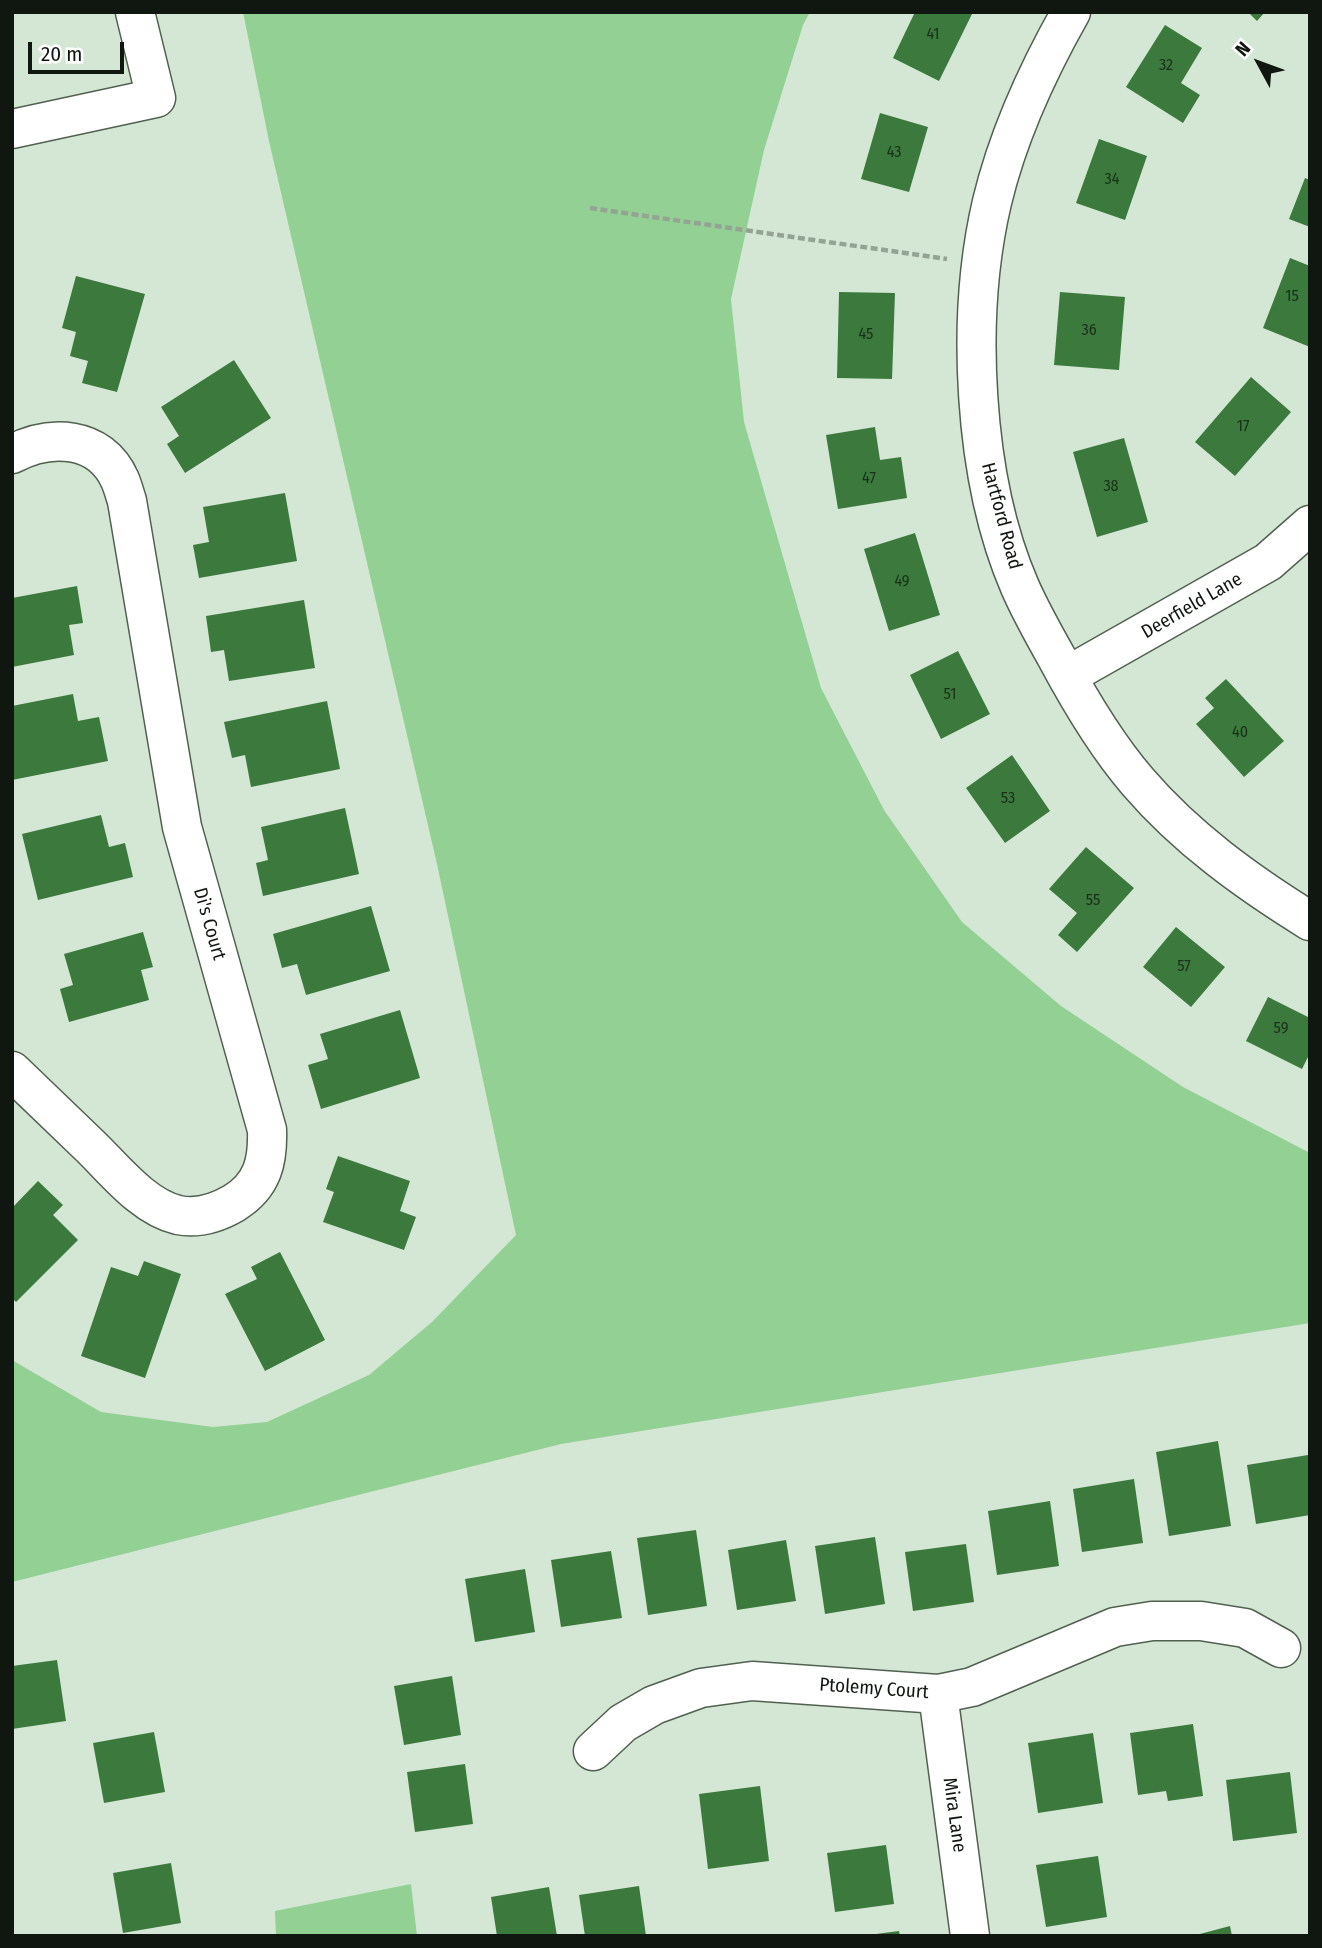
<!DOCTYPE html>
<html>
<head>
<meta charset="utf-8">
<style>
	body { margin:0 }
	#map { position:relative; width:1322px; height:1948px; overflow:hidden; background:#d4e7d4; font-family:"Fira Sans Condensed",sans-serif }
	canvas { display:block }
	.frame { position:absolute; inset:0; border:14px solid #101710; pointer-events:none }
	.north { position:absolute; left:1224px; top:28px; width:70px; height:70px; -webkit-text-stroke:5px #fff; paint-order:stroke; rotate:311deg; font-size:19px; font-weight:700; line-height:28px; text-align:center; color:#101710 }
	.north::after { content:''; display:block; margin:auto; width:24px; height:32px; background:#101710; clip-path:polygon(50% 0,100% 100%,50% 72%,0 100%) }
	.scale { position:absolute; left:28px; top:42px; width:96px; height:32px; box-sizing:border-box; border:4px solid #101710; border-top:0; padding-left:9px; font-size:21px; line-height:24px; white-space:nowrap; color:#101710; -webkit-text-stroke:5px #fff; paint-order:stroke }
</style>
</head>
<body>
<div id="map">
<canvas width="1322" height="1948"></canvas>
<div class="frame"></div>
<div class="north">N</div>
<div class="scale">20 m</div>
</div>
<script>
const c = document.querySelector('canvas').getContext('2d');
c.lineJoin = 'round';
function fillPath(path, color) {
  c.fillStyle = color;
  c.fill(path, 'evenodd');
}
function strokePath(path, color, width, dash) {
  c.strokeStyle = color;
  c.lineWidth = width;
  c.lineCap = dash ? 'butt' : 'round';
  c.setLineDash(dash || []);
  c.stroke(path);
}
function label(font, color, halo, rows, align = 'center') {
  c.font = font + ' "Fira Sans Condensed",sans-serif';
  c.lineWidth = 5;
  c.setLineDash([]);
  c.textBaseline = 'middle';
  c.strokeStyle = halo;
  c.fillStyle = color;
  for (const [text, x, y, turn = 0] of rows) {
    c.save();
    c.translate(x, y);
    c.rotate((+turn || 0) * Math.PI / 180);
    c.textAlign = isNaN(turn) ? turn : align;
    if (halo) c.strokeText(text, 0, 0);
    c.fillText(text, 0, 0);
    c.restore();
  }
}
const green = new Path2D(`
	M 243,12 L 810,12 L 803,25 L 764,150 L 731,299 L 744,422 L 821,688 L 884,810 L 962,922 L 1061,1006 L 1183,1087 L 1310,1153 L 1310,1323 L 561,1444 L 12,1582 L 12,1360 L 101,1412 L 213,1427 L 267,1422 L 369,1375 L 432,1322 L 516,1235 L 437,864 L 269,141 Z
	M 411,1884 L 417,1936 L 276,1936 L 275,1911 Z`);
const building = new Path2D(`
	M 915,12 L 973,12 L 939,81 L 893,58 Z
	M 1248,12 L 1265,12 L 1257,21 Z
	M 1165,25 L 1202,48 L 1181,83 L 1200,95 L 1183,123 L 1126,87 Z
	M 880,113 L 928,127 L 909,192 L 861,179 Z
	M 1099,139 L 1147,156 L 1125,220 L 1076,203 Z
	M 1305,178 L 1310,180 L 1310,227 L 1289,219 Z
	M 1290,258 L 1310,266 L 1310,347 L 1263,328 Z
	M 76,276 L 145,294 L 117,392 L 82,383 L 88,361 L 70,356 L 76,332 L 62,328 Z
	M 839,292 L 895,293 L 892,379 L 837,378 Z
	M 1060,292 L 1125,297 L 1119,370 L 1054,365 Z
	M 234,360 L 271,418 L 185,473 L 167,444 L 179,436 L 161,407 Z
	M 1251,377 L 1291,412 L 1235,476 L 1195,442 Z
	M 875,427 L 880,460 L 901,457 L 907,498 L 838,509 L 826,435 Z
	M 1124,438 L 1148,522 L 1097,537 L 1073,452 Z
	M 285,493 L 297,561 L 199,578 L 193,545 L 209,542 L 203,507 Z
	M 915,533 L 940,615 L 889,631 L 864,549 Z
	M 77,586 L 83,623 L 69,625 L 74,655 L 12,667 L 12,598 Z
	M 304,600 L 315,668 L 229,681 L 224,650 L 211,652 L 206,616 Z
	M 958,651 L 990,714 L 941,739 L 910,675 Z
	M 1226,679 L 1284,741 L 1244,777 L 1196,724 L 1214,708 L 1205,698 Z
	M 73,694 L 78,721 L 99,717 L 108,761 L 12,780 L 12,706 Z
	M 327,701 L 340,769 L 251,787 L 245,755 L 232,758 L 224,722 Z
	M 1012,755 L 1050,811 L 1005,843 L 966,788 Z
	M 345,808 L 359,874 L 263,896 L 256,863 L 268,860 L 261,827 Z
	M 101,815 L 109,847 L 125,843 L 133,877 L 38,900 L 22,834 Z
	M 1086,847 L 1134,888 L 1077,952 L 1058,935 L 1077,913 L 1049,889 Z
	M 371,906 L 390,971 L 306,995 L 297,964 L 282,968 L 273,934 Z
	M 1176,927 L 1225,967 L 1191,1007 L 1143,967 Z
	M 143,932 L 153,967 L 141,970 L 149,1000 L 69,1022 L 60,989 L 73,985 L 64,954 Z
	M 1268,997 L 1310,1018 L 1310,1053 L 1302,1069 L 1246,1041 Z
	M 400,1010 L 420,1078 L 321,1109 L 308,1065 L 328,1059 L 320,1034 Z
	M 338,1156 L 410,1181 L 400,1211 L 416,1217 L 404,1250 L 323,1222 L 334,1192 L 326,1189 Z
	M 38,1181 L 63,1205 L 53,1215 L 78,1240 L 16,1302 L 12,1298 L 12,1208 Z
	M 280,1252 L 325,1340 L 265,1371 L 225,1294 L 257,1279 L 251,1267 Z
	M 144,1261 L 181,1274 L 145,1378 L 81,1356 L 111,1267 L 138,1276 Z
	M 1218,1441 L 1231,1526 L 1169,1536 L 1156,1452 Z
	M 1308,1455 L 1310,1515 L 1256,1524 L 1247,1465 Z
	M 1134,1479 L 1143,1543 L 1082,1552 L 1073,1489 Z
	M 1050,1501 L 1059,1566 L 997,1575 L 988,1511 Z
	M 696,1530 L 707,1606 L 648,1615 L 637,1538 Z
	M 875,1537 L 885,1604 L 825,1614 L 815,1546 Z
	M 786,1540 L 796,1601 L 737,1610 L 728,1550 Z
	M 966,1544 L 974,1602 L 913,1611 L 905,1552 Z
	M 611,1551 L 622,1618 L 561,1627 L 551,1560 Z
	M 525,1569 L 535,1632 L 475,1642 L 465,1579 Z
	M 57,1660 L 66,1721 L 12,1729 L 12,1666 Z
	M 452,1676 L 461,1735 L 404,1745 L 394,1686 Z
	M 1193,1724 L 1203,1796 L 1168,1801 L 1166,1791 L 1138,1795 L 1130,1733 Z
	M 154,1732 L 165,1792 L 104,1803 L 93,1743 Z
	M 1093,1733 L 1103,1803 L 1038,1813 L 1028,1743 Z
	M 465,1764 L 473,1824 L 415,1832 L 407,1772 Z
	M 1290,1772 L 1297,1833 L 1233,1841 L 1226,1780 Z
	M 760,1786 L 769,1861 L 708,1869 L 699,1794 Z
	M 886,1845 L 894,1904 L 835,1912 L 827,1853 Z
	M 1098,1856 L 1107,1917 L 1046,1927 L 1036,1865 Z
	M 171,1863 L 181,1923 L 123,1933 L 113,1873 Z
	M 639,1886 L 646,1936 L 585,1936 L 579,1895 Z
	M 549,1887 L 557,1936 L 497,1936 L 491,1897 Z
	M 1230,1926 L 1232,1936 L 1196,1936 L 1196,1935 Z
	M 899,1931 L 900,1936 L 876,1936 L 876,1934 Z`);
const path = new Path2D(`
	M 590,208 L 947,259`);
const minor = new Path2D(`
	M 1071,12 C 1037,72 1008,135 992,202 C 965,317 973,479 1020,587 C 1031,612 1044,635 1057,658 C 1080,701 1106,745 1138,782 C 1186,838 1247,882 1310,921
	M 12,129 L 156,98 L 135,12
	M 12,454 C 50,434 100,435 120,480 C 123,487 125,495 127,501 L 182,827 L 267,1130 C 268,1161 263,1185 234,1203 C 217,1213 198,1219 178,1215 C 143,1207 114,1169 90,1146 C 64,1121 38,1096 12,1071
	M 1067,676 L 1268,562 L 1310,525
	M 938,1694 L 970,1936
	M 593,1751 L 623,1723 L 654,1705 L 701,1688 L 752,1681 L 938,1694 L 972,1687 L 1115,1627 L 1152,1621 L 1201,1621 L 1245,1628 L 1281,1648`);
const numberNames = [
	["41",933,35],
	["32",1166,66],
	["43",894,153],
	["34",1112,180],
	["15",1292,297],
	["36",1089,331],
	["45",866,335],
	["17",1243,427],
	["47",869,479],
	["38",1111,487],
	["49",902,582],
	["51",950,695],
	["40",1240,733],
	["53",1008,799],
	["55",1093,901],
	["57",1184,967],
	["59",1281,1029]
];
const streetNames = [
	["Hartford Road",1001,516,75],
	["Deerfield Lane",1192,606,-30],
	["Di's Court",209,924,74],
	["Ptolemy Court",874,1689,4],
	["Mira Lane",954,1815,82]
];
fillPath(green, '#93d093');
fillPath(building, '#3b793d');
strokePath(minor, '#516150', 41);
strokePath(path, '#94a394', 4.5, [7, 3.5]);
strokePath(minor, '#fff', 38);
label('16px', '#1b301b', null, numberNames);
label('19px', '#101710', '#fff', streetNames);
</script>
</body>
</html>
